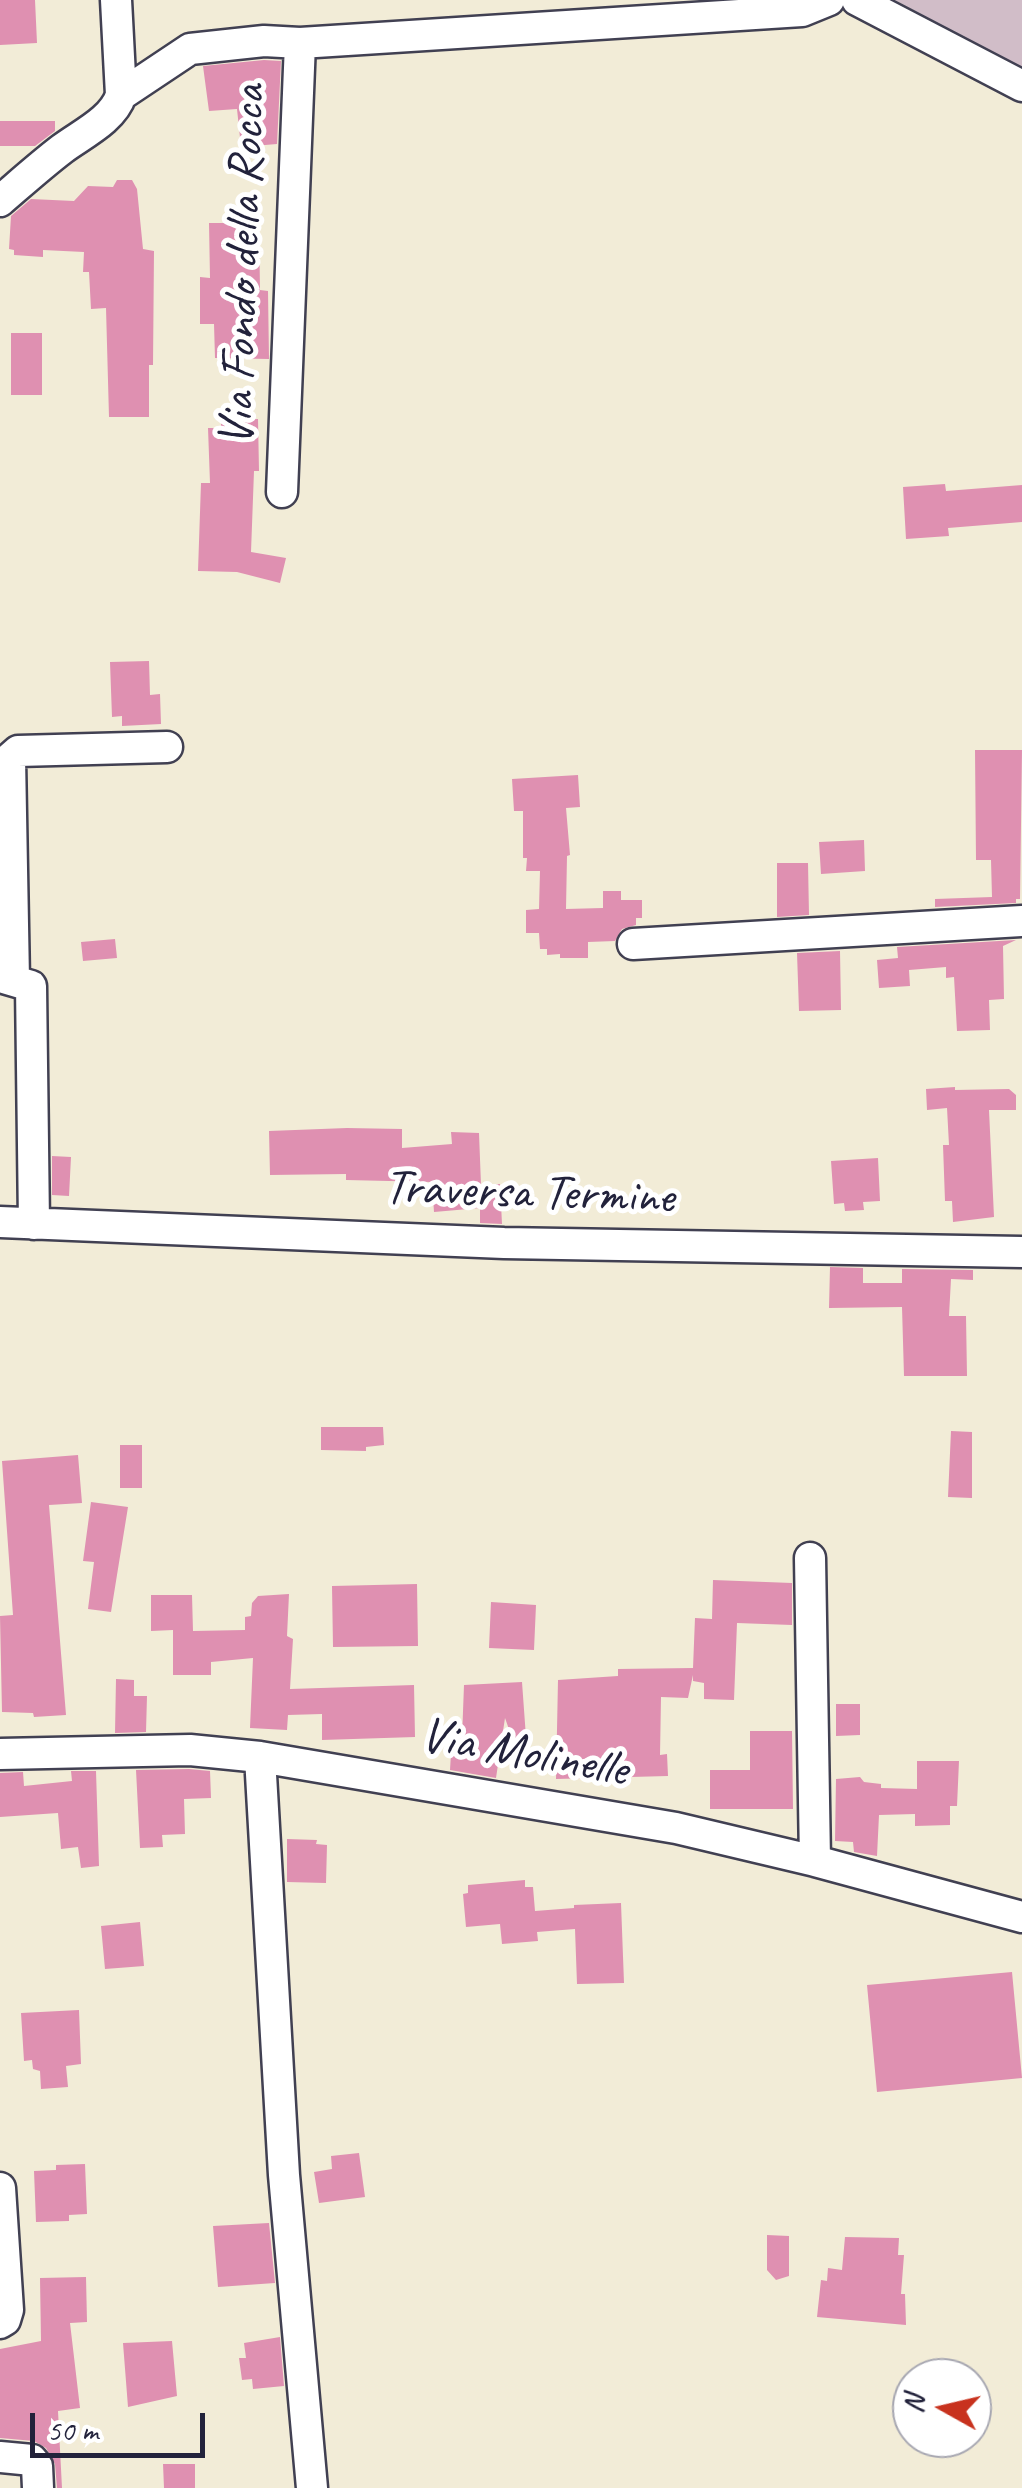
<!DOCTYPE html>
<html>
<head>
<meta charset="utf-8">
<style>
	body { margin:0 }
	#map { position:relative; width:1022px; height:2488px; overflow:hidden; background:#f2ecd7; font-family:Caveat,sans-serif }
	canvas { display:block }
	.north { position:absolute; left:892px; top:2358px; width:100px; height:100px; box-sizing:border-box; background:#fff; border:2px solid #a7a7b1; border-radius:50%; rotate:278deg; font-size:28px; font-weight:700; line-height:40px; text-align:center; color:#22223b }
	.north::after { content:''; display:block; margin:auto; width:35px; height:45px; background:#c8321e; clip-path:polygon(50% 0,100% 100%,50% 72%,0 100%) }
	.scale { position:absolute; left:30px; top:2413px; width:175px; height:45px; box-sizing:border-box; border:5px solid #22223b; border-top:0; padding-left:12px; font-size:30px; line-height:35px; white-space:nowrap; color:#22223b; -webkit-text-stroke:8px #fff; paint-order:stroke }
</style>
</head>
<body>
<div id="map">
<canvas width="1022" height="2488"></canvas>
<div class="north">N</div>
<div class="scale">50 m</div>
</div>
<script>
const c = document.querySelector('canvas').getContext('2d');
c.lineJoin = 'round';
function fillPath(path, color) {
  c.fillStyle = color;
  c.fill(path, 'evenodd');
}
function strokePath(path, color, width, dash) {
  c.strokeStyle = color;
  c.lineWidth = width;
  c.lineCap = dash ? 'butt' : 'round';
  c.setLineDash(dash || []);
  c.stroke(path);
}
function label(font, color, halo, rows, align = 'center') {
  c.font = font + ' Caveat,sans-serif';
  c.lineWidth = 10;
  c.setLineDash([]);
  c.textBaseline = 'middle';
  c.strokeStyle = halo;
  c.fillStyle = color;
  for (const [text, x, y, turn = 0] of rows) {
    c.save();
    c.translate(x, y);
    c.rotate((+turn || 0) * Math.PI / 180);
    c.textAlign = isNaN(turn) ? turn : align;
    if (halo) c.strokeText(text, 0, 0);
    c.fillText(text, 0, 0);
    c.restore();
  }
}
const industrial = new Path2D(`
	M 895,0 L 1022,0 L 1022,70 Z`);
const building = new Path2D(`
	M 0,0 L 35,0 L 37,43 L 0,45 Z
	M 264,60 L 281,61 L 277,144 L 241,147 L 237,109 L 209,111 L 203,66 Z
	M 0,121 L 55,121 L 55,131 L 35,146 L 0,146 Z
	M 117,180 L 132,180 L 137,189 L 143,249 L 154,251 L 153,365 L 149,365 L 149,417 L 109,417 L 106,308 L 91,309 L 89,272 L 83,272 L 84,252 L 43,250 L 43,257 L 14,255 L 14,250 L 9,249 L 11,216 L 31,199 L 74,201 L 88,186 L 113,187 Z
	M 209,223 L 259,223 L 260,290 L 268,291 L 269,359 L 215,358 L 214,324 L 200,324 L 200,277 L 210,278 Z
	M 11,333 L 42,333 L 42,395 L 11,395 Z
	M 258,419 L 259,471 L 254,471 L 251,552 L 286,558 L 280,583 L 237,572 L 198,571 L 201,483 L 210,483 L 208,428 L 221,428 L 221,420 Z
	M 945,484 L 946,491 L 1022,485 L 1022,522 L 948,528 L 949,536 L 906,539 L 903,487 Z
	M 149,661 L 150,695 L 160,694 L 161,724 L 122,726 L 122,716 L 112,717 L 110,662 Z
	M 975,750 L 1022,750 L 1020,899 L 1016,899 L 1016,903 L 935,907 L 935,899 L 992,897 L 991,860 L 976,860 Z
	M 578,775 L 580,807 L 566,808 L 570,855 L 567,856 L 566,909 L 603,908 L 603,891 L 621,891 L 621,900 L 642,900 L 642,918 L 636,918 L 636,925 L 622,929 L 615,941 L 588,942 L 588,958 L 560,958 L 560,954 L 547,955 L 547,949 L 540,949 L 539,933 L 526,933 L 526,910 L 539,909 L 540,871 L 526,871 L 527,858 L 523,858 L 523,811 L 514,811 L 512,779 Z
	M 864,840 L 865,871 L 821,874 L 819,842 Z
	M 777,863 L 808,863 L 809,915 L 777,917 Z
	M 115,939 L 117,958 L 83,961 L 81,942 Z
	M 1016,940 L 1003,946 L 1004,999 L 989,1000 L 990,1030 L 957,1031 L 954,977 L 946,978 L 946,967 L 909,970 L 910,986 L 879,988 L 877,960 L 898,958 L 897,947 Z
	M 840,951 L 841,1010 L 799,1011 L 797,953 Z
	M 955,1087 L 955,1090 L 1009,1089 L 1016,1095 L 1016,1110 L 989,1110 L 994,1217 L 953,1222 L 952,1201 L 945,1201 L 943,1145 L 949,1145 L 947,1108 L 927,1110 L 926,1089 Z
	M 347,1128 L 402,1129 L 402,1148 L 452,1144 L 451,1132 L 479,1133 L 481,1185 L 500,1184 L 502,1224 L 480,1223 L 480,1208 L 434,1212 L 432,1182 L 346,1180 L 346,1174 L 270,1175 L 269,1131 Z
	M 52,1156 L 71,1157 L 69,1196 L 52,1195 Z
	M 878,1158 L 880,1201 L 863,1202 L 864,1210 L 845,1211 L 844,1203 L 834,1204 L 831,1161 Z
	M 830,1267 L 863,1268 L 863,1283 L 902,1283 L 902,1269 L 973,1270 L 973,1280 L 951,1279 L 949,1316 L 966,1316 L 967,1376 L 904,1376 L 902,1307 L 829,1308 Z
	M 321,1427 L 383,1427 L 384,1445 L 366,1447 L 366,1451 L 321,1450 Z
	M 951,1431 L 972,1432 L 972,1498 L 948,1497 Z
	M 120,1445 L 142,1445 L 142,1488 L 120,1488 Z
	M 78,1455 L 82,1503 L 49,1505 L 66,1715 L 34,1717 L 33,1713 L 2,1712 L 0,1616 L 13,1615 L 2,1461 Z
	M 91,1502 L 128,1507 L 111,1612 L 88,1609 L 94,1562 L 83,1561 Z
	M 713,1580 L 792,1583 L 792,1625 L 737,1623 L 734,1700 L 704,1699 L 704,1683 L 693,1681 L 693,1675 L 688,1698 L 661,1697 L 660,1755 L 667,1754 L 668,1776 L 556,1779 L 558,1680 L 618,1676 L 618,1669 L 693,1668 L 695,1618 L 712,1619 Z
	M 417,1584 L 418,1646 L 333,1647 L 332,1586 Z
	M 289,1594 L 287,1636 L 293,1639 L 290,1689 L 414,1685 L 415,1737 L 322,1740 L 322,1714 L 288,1715 L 287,1730 L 250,1728 L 253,1658 L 211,1662 L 211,1675 L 173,1675 L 173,1630 L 151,1631 L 151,1595 L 192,1595 L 193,1631 L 245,1630 L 245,1617 L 251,1616 L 252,1603 L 258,1596 Z
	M 491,1602 L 536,1605 L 534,1650 L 489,1648 Z
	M 116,1679 L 134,1680 L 134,1696 L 147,1696 L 146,1732 L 115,1733 Z
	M 522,1682 L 528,1765 L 522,1766 L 505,1718 L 496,1778 L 450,1770 L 452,1737 L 462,1738 L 464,1685 Z
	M 836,1704 L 860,1704 L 860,1735 L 836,1736 Z
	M 750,1731 L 792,1731 L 793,1809 L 710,1809 L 710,1770 L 750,1770 Z
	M 917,1761 L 959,1761 L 957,1806 L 950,1806 L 950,1825 L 915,1826 L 915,1814 L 879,1815 L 877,1856 L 854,1852 L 853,1842 L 835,1841 L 836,1779 L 860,1777 L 864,1782 L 881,1784 L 881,1788 L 917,1789 Z
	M 189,1769 L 210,1771 L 211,1798 L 184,1799 L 185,1834 L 162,1835 L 163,1847 L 140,1848 L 136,1770 Z
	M 71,1771 L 96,1771 L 99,1866 L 81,1868 L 78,1847 L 61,1849 L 58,1813 L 0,1817 L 0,1773 L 23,1772 L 24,1786 L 72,1781 Z
	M 287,1839 L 317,1840 L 316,1844 L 327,1845 L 326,1883 L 287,1882 Z
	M 525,1880 L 525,1887 L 533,1887 L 535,1911 L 574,1908 L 574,1905 L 621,1903 L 624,1983 L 577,1984 L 575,1929 L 537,1932 L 538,1941 L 502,1944 L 500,1924 L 466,1927 L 463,1894 L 468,1893 L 468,1885 Z
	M 140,1922 L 144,1966 L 105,1969 L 101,1926 Z
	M 1012,1972 L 1022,2078 L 877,2092 L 867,1985 Z
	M 79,2010 L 81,2064 L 66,2066 L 68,2087 L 41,2089 L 40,2071 L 33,2069 L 32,2060 L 24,2061 L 21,2013 Z
	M 359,2153 L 365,2197 L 319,2203 L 314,2172 L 332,2169 L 331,2156 Z
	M 85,2164 L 87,2214 L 69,2215 L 69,2221 L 36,2222 L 34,2171 L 56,2170 L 56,2165 Z
	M 269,2223 L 275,2283 L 218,2287 L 213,2226 Z
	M 767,2235 L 789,2236 L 789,2276 L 776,2280 L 767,2270 Z
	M 845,2237 L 899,2238 L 898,2255 L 904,2255 L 901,2294 L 905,2294 L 906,2325 L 817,2317 L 821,2280 L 827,2281 L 828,2268 L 842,2270 Z
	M 86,2277 L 87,2322 L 70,2323 L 80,2408 L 58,2411 L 62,2488 L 57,2488 L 55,2464 L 46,2448 L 34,2441 L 0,2438 L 0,2349 L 41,2341 L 40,2278 Z
	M 280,2337 L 284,2386 L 253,2389 L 252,2379 L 242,2380 L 239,2358 L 246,2358 L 244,2343 Z
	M 172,2341 L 177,2396 L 128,2407 L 123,2343 Z
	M 163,2464 L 195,2464 L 195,2488 L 164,2488 Z`);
const minor = new Path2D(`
	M 857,0 L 1022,86
	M 121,95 L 190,49 L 264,41 L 300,43
	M 0,201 C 21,183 41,165 62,149 C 82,134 113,120 121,95 L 116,0
	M 282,492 L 300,43 L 802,11 L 829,0
	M 633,944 L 1022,921
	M 0,977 L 31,986 L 34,1224
	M 14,980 L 10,758 L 18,751 L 167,747
	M 0,1222 L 504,1243 L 1022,1252
	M 810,1558 L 815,1861
	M 0,1754 L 190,1750 L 260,1757 L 676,1828 L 815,1861 L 1022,1917
	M 260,1757 L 284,2175 L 312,2488
	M 0,2188 L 8,2310 L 5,2320 L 0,2323
	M 0,2457 L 32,2460 L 37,2466 L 38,2488`);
const streetNames = [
	["Via Fondo della Rocca",244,266,-88],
	["Traversa Termine",529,1194,2],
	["Via Molinelle",524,1754,10]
];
fillPath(industrial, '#d1bdc8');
fillPath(building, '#df90b1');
strokePath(minor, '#414052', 35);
strokePath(minor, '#fff', 30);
label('50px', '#22223b', '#fff', streetNames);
</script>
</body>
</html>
